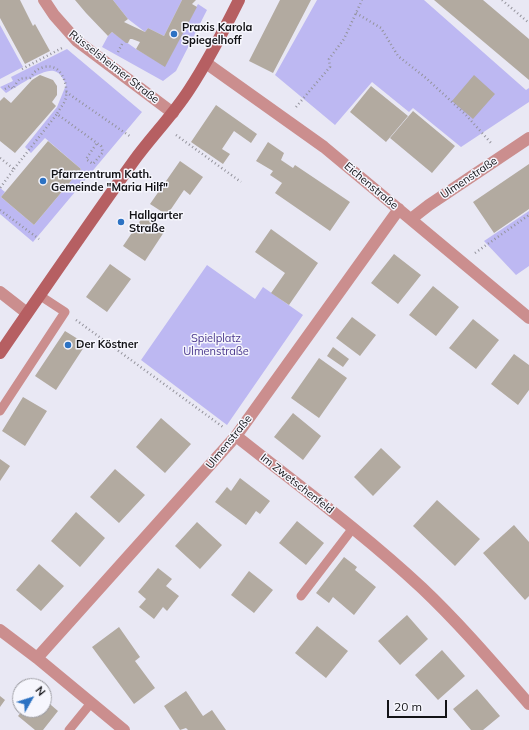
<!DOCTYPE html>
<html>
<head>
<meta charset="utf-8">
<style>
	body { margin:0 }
	#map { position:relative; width:529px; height:730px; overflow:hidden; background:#e9e8f4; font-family:Mulish,sans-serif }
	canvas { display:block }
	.north { position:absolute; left:12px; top:678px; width:40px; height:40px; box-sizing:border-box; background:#f6f6fd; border:1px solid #9b9ba1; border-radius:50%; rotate:51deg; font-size:11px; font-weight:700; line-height:16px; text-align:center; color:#121216 }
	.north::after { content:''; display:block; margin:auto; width:14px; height:18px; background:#2c72c3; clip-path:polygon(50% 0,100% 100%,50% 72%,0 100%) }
	.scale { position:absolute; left:387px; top:700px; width:60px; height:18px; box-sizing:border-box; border:2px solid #121216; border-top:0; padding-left:5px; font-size:12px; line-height:14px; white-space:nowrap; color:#121216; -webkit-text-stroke:3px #f6f6fd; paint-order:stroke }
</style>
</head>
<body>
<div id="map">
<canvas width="529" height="730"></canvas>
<div class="north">N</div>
<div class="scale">20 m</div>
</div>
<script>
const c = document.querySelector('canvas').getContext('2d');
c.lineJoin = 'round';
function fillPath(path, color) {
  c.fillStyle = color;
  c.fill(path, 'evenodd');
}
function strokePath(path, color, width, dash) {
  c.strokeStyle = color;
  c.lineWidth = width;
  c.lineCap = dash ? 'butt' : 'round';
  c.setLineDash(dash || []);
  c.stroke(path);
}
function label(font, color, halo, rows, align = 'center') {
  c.font = font + ' Mulish,sans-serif';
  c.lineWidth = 3;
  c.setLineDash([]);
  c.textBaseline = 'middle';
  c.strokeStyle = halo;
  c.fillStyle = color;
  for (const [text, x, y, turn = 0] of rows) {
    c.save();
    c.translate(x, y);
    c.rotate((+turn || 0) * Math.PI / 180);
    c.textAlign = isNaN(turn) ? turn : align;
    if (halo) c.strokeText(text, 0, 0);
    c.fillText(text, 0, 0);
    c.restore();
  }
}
const green = new Path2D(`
	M 113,0 L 182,0 L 164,36 L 148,28 L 145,32 L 128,19 Z
	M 317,0 L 424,0 L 526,90 L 529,88 L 529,102 L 461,147 L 413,108 L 409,112 L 372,82 L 335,125 L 275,75 Z
	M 198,4 L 207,10 L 176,71 L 163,81 L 102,47 L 108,36 L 112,32 L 136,49 L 165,66 Z
	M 0,25 L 23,67 L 0,79 Z
	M 67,49 L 142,112 L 33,242 L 0,214 L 0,188 L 5,192 L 1,197 L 34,225 L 81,169 L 45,138 L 31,153 L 25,147 L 57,107 L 66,85 C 64,80 61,73 54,71 C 44,68 16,87 6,93 L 0,87 L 13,81 L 11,77 Z
	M 529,211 L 529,266 L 516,275 L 484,241 Z
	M 207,265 L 255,299 L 263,287 L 303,315 L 227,425 L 141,360 Z`);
const building = new Path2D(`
	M 0,0 L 20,0 L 33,26 L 35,24 L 50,51 L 25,64 L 0,18 Z
	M 75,0 L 113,0 L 128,19 L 124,22 L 145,32 L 148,28 L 164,36 L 182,0 L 196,0 L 192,4 L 197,7 L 165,67 L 136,49 L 140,42 L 132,39 L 130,39 L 128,43 L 126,43 L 112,32 L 108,36 L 86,13 Z
	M 280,0 L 311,0 L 273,73 L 249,61 Z
	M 434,0 L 483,0 L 529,39 L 529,80 Z
	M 40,75 L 53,80 L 57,86 L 57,95 L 52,102 L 56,106 L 15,153 L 0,141 L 0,101 L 4,97 L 11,103 L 32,80 Z
	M 474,75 L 495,94 L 473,119 L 452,101 Z
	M 371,86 L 408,116 L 386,142 L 350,112 Z
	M 216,105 L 257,134 L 251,143 L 234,131 L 222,149 L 230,154 L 223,164 L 191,142 Z
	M 413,111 L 455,146 L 432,173 L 390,138 Z
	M 48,141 L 81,169 L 34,225 L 1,197 Z
	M 268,142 L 284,153 L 281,160 L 293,168 L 295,165 L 350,202 L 330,231 L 275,193 L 282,183 L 270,175 L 273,171 L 256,161 Z
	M 180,161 L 203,177 L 190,195 L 184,190 L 167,215 L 150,204 Z
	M 529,164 L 529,209 L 494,233 L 473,202 Z
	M 144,215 L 166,229 L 145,261 L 123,246 Z
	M 271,229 L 318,263 L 289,305 L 271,293 L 285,273 L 255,252 Z
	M 394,254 L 421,275 L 398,304 L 371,283 Z
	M 110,264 L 131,279 L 107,312 L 86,297 Z
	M 433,286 L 459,307 L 436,336 L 409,315 Z
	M 352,317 L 376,335 L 360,356 L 336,338 Z
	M 473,319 L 499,340 L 476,369 L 449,348 Z
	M 65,331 L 86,344 L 56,390 L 35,376 Z
	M 333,347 L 349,359 L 343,367 L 327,356 Z
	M 514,354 L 529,365 L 529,390 L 518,405 L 491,384 Z
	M 319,358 L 347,378 L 319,418 L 291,398 Z
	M 23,397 L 47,411 L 25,446 L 2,431 Z
	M 293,413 L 321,436 L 303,460 L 274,437 Z
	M 161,418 L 191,444 L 165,473 L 136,447 Z
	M 381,448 L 401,467 L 373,496 L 354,477 Z
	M 0,459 L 10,466 L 0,481 Z
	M 115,469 L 145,495 L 119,523 L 90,497 Z
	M 240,478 L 270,501 L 260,514 L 256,511 L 246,525 L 215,502 L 227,487 L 231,491 Z
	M 437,500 L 480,539 L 455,566 L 413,526 Z
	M 76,512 L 105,538 L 80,567 L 51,541 Z
	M 297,521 L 324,543 L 306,565 L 279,543 Z
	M 197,522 L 222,545 L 200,569 L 175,546 Z
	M 514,525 L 529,542 L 529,596 L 525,600 L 483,553 Z
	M 344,557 L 357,567 L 355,570 L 376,587 L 354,615 L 333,597 L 329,603 L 316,593 Z
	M 39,564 L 64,586 L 41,611 L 16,590 Z
	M 158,568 L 172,579 L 166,586 L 179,596 L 167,611 L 163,607 L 154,619 L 139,607 L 146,599 L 138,592 Z
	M 249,571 L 273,590 L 254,613 L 231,595 Z
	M 407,615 L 428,639 L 400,665 L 378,641 Z
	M 317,626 L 348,651 L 326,678 L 295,653 Z
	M 119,627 L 140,657 L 135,661 L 155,688 L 134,704 L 92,647 Z
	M 442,650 L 465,676 L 438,700 L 415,675 Z
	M 477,689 L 500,716 L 483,730 L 471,730 L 453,709 Z
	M 186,691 L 203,716 L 212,710 L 226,730 L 188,730 L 186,728 L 180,730 L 164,706 Z
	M 0,696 L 5,700 L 0,707 Z
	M 44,699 L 58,711 L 43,730 L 35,730 L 18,716 L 23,710 L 44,710 Z`);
const path = new Path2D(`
	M 502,0 L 529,23
	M 356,13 L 381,28 L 398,56 L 426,78 L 465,114 L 492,144
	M 118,52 L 123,42
	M 22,69 L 62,48
	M 5,89 L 10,86 L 13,89 C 19,79 18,78 30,78 C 32,76 33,73 36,71 C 38,69 41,68 44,67 C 61,63 68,83 66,97 C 65,103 60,108 57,114
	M 66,92 L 131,137
	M 296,107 L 330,67 L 329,59 L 344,39 L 362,0
	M 176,135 L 241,182
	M 0,158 L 14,169 L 0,188
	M 14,169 L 57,114 L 101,146 L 103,152 L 93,164 L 86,159 L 97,143
	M 0,210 L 39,239
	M 475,253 L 529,215
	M 76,320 L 223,427`);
const lane = new Path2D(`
	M 0,411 L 65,312 L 39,295
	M 301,596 L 353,528
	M 69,730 L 91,703`);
const street = new Path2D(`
	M 44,0 L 54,15 L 77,41 L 173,113
	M 206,63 L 324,147 L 529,318
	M 411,219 L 429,205 L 529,138
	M 0,292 L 27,313
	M 236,436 C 299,486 363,533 422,588 C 460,624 494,664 529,704
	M 0,630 L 37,658 L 124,730
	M 37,658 L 236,436 L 399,209`);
const secondary = new Path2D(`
	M 0,353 C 44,289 88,225 133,162 C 151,137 173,115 189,90 C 208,61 224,30 239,0`);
const markers = [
	[174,34,4,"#2c72c3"],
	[43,181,4,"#2c72c3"],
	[121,222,4,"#2c72c3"],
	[68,345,4,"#2c72c3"]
];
const poiNames = [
	["Praxis Karola",182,28],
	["Spiegelhoff",182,41],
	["Pfarrzentrum Kath.",51,175],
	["Gemeinde \"Maria Hilf\"",51,188],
	["Hallgarter",129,216],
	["Straße",129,229],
	["Der Köstner",76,345]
];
const streetNames = [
	["Rüsselsheimer Straße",114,67,38],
	["Ulmenstraße",469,178,-34],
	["Eichenstraße",371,186,40],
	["Ulmenstraße",229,442,-51],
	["Im Zwetschenfeld",297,484,38]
];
const parkNames = [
	["Spielplatz",216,339],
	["Ulmenstraße",216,352]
];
fillPath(green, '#bdb8f2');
fillPath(building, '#b2aaa0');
strokePath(path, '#94939c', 2.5, [1, 3]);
strokePath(lane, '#cb8e8e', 9);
strokePath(street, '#cb8e8e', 12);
strokePath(secondary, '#b65f62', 12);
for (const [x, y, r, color] of markers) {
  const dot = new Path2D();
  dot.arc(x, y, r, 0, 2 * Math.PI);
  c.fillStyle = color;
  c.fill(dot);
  strokePath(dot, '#f6f6fd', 1.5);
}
label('bold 11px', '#121216', '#f6f6fd', poiNames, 'left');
label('11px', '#121216', '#f6f6fd', streetNames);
label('11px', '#49378d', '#f6f6fd', parkNames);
</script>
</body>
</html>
